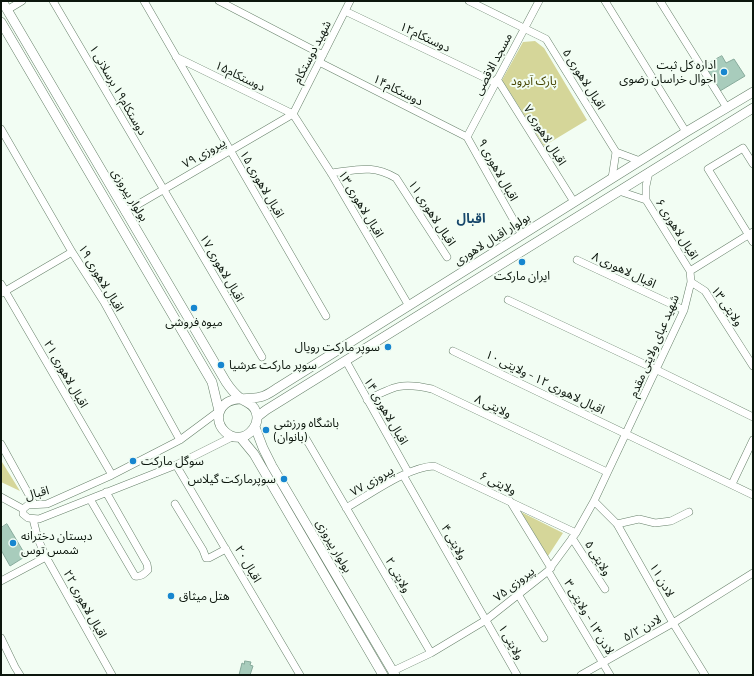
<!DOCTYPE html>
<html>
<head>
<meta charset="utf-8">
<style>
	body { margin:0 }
	#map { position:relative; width:754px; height:676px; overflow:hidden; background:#f2fdf3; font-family:Barlow,sans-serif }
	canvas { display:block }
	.frame { position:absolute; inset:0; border:2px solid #0c160d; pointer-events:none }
</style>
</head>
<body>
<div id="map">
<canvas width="754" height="676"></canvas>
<div class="frame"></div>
</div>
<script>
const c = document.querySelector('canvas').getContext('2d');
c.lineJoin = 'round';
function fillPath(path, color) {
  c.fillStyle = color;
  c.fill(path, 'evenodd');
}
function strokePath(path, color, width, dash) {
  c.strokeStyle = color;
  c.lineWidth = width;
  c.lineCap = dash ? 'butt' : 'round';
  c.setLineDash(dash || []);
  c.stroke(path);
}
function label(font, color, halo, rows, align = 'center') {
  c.font = font + ' Barlow,"Noto Sans Arabic",sans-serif';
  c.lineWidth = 4;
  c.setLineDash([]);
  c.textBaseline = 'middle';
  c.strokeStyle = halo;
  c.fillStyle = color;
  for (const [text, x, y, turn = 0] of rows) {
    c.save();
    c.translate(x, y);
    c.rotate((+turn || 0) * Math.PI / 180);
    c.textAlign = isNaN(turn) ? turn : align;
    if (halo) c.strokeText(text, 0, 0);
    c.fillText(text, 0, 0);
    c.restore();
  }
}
const green = new Path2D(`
	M 535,41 L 544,48 L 587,120 L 544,146 L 502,80 L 523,42 Z
	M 1,462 L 2,462 L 20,491 L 1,482 Z
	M 521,512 L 563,533 L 548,556 Z`);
const building = new Path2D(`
	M 722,56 L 726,63 L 734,59 L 745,76 L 720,91 L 702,67 Z
	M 7,524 L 26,556 L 10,566 L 1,550 L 1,528 Z
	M 245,661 L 251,662 L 250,665 L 253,666 L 250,675 L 239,675 L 242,663 L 244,664 Z`);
const minor = new Path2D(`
	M 53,1 L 262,357
	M 144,1 L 326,316
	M 219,1 L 323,55
	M 469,1 L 546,39 L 616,152 L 640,161
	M 605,1 L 686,132
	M 660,1 L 727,108
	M 7,10 L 22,1
	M 345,11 L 496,83
	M 176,57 L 293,114
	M 319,62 L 467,137
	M 497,79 L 574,202
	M 293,114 L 331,173 L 409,306
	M 293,114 L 350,1
	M 1,129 L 72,252 L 104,302 L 180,440
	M 467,137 L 539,1
	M 467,137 L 522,235
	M 753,164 L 743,148 L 708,169 L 753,242
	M 331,173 C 357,170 372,164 396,178 L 447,257
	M 612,178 L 616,152
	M 619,191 L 646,200
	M 646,200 L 646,186 L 649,172
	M 125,212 L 293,114
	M 577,260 L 684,310
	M 690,271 L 753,232
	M 691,282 L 705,291 L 753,366
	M 1,284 L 112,475
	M 2,293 L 72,252
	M 508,300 L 657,370 L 753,417
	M 453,351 L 753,495
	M 346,361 L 408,472
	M 367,400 C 394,386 402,382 432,389 L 607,472
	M 302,432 L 431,653
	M 1,444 L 34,504
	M 176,465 L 300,675
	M 403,475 L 517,675
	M 732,484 L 753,440
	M 1,497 L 23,509
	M 90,499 L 135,576 C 141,577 144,574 148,570 L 147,564 L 106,492
	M 510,501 L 551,568
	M 594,501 L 617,524 L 673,623 L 705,675
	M 175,504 L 203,550 L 206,558 L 209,558 L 226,549
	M 346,508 C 371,494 407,467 434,466 L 576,533
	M 23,509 L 23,514 L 28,518 L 39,519 L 176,465 L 232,437
	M 23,509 L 28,505 L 47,504 L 112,475 L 180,440 L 219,411
	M 33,519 L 38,539 L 46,557 L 112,675
	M 617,524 L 639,519 L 655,523 L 671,521 L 689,512
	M 572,538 L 605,589
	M 548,571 L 610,675
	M 1,581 L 46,557
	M 518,594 L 544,638
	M 1,638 L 15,667 L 20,675
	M 393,671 L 431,653 L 486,620 L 548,571 L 576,533 L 594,501 L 684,310 L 691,282 L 690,271 L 646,200
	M 581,675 L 673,623 L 753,573`);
const major = new Path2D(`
	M 2,1 L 226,382 C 230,388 235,394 240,398 C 246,403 253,403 256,412 C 258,418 257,424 253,429 C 236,452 205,422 225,404 C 234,396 249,400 260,397 C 267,396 274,390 279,387 L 686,132 L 753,92
	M 1,22 L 212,382 L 219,411
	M 257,417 L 266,410 L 753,108
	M 255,427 L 263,448 L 272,466 L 395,675
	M 240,437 L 254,454 L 383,675`);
const markers = [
	[724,72,4,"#1786cf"],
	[522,262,4,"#1786cf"],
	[194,308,4,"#1786cf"],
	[388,347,4,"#1786cf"],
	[221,365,4,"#1786cf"],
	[266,430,4,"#1786cf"],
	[133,461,4,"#1786cf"],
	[284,479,4,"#1786cf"],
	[13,543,4,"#1786cf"],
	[171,596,4,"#1786cf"]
];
const streetNames = [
	["دوستکام۱۲",425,37,25],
	["شهید دوستکام",312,52,-63],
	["مسجد الاقصی",493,64,-62],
	["دوستکام۱۵",240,76,26],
	["اقبال لاهوری ۵",584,79,58],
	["دوستکام۱۹ برسلانی ۱",118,90,60],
	["دوستکام۱۴",398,90,27],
	["اقبال لاهوری ۷",545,135,58],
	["پیروزی ۷۹",204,153,-30],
	["اقبال لاهوری ۹",498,170,61],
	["اقبال لاهوری ۱۵",262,184,60],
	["بولوار پیروزی",130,195,59],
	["اقبال لاهوری ۱۳",361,204,59],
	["اقبال لاهوری ۱۱",432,213,57],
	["اقبال لاهوری ۶",677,229,58],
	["بولوار اقبال لاهوری",492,239,-32],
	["اقبال لاهوری ۱۷",222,268,60],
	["اقبال لاهوری ۸",624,270,25],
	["اقبال لاهوری ۱۹",101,278,59],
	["ولایتی ۱۳",727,306,55],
	["شهید عبای ولایتی مقدم",654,346,-67],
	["اقبال لاهوری ۲۱",66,374,60],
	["اقبال لاهوری ۱۲ - ولایتی ۱۰",545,382,26],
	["ولایتی ۸",493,406,25],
	["اقبال لاهوری ۱۴",386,411,60],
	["پیروزی ۷۷",372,481,-30],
	["ولایتی ۶",498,483,25],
	["اقبال",37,493,-15],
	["ولایتی ۴",454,542,60],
	["بولوار پیروزی",334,546,60],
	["ولایتی ۵",598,558,58],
	["اقبال ۲۰",248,564,60],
	["ولایتی ۲",398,575,60],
	["لادن ۱۱",662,580,60],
	["پیروزی ۷۵",514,584,-38],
	["اقبال لاهوری ۲۲",85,604,61],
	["لادن ۱۳ - ولایتی ۳",589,617,59],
	["لادن ۵/۲",642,628,-29],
	["ولایتی ۱",511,642,60]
];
const poiNames = [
	["اداره کل ثبت",716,65,"right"],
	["احوال خراسان رضوی",716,79,"right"],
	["ایران مارکت",522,276,"center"],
	["میوه فروشی",194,322,"center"],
	["سوپر مارکت رویال",380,347,"right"],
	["سوپر مارکت عرشیا",229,365],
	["باشگاه ورزشی",274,423],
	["(بانوان)",274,437],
	["سوگل مارکت",141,461],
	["سوپرمارکت گیلاس",276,479,"right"],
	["دبستان دخترانه",21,536],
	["شمس توس",21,550],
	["هتل میثاق",179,596]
];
const parkNames = [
	["پارک آبرود",534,81]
];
const neighbourhoodNames = [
	["اقبال",471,219]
];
fillPath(green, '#d5d699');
fillPath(building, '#a8ccbc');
strokePath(building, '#87aa9b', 1);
strokePath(minor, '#67806a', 8);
strokePath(major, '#67806a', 10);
strokePath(minor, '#fff', 7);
strokePath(major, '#fff', 9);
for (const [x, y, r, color] of markers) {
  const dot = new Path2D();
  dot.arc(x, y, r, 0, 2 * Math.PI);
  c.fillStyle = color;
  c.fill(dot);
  strokePath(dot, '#f2fdf3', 1.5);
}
label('12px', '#0c160d', '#f2fdf3', streetNames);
label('12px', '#0c160d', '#f2fdf3', poiNames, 'left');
label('12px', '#454401', '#f2fdf3', parkNames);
label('bold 13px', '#17476b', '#f2fdf3', neighbourhoodNames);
</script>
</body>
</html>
